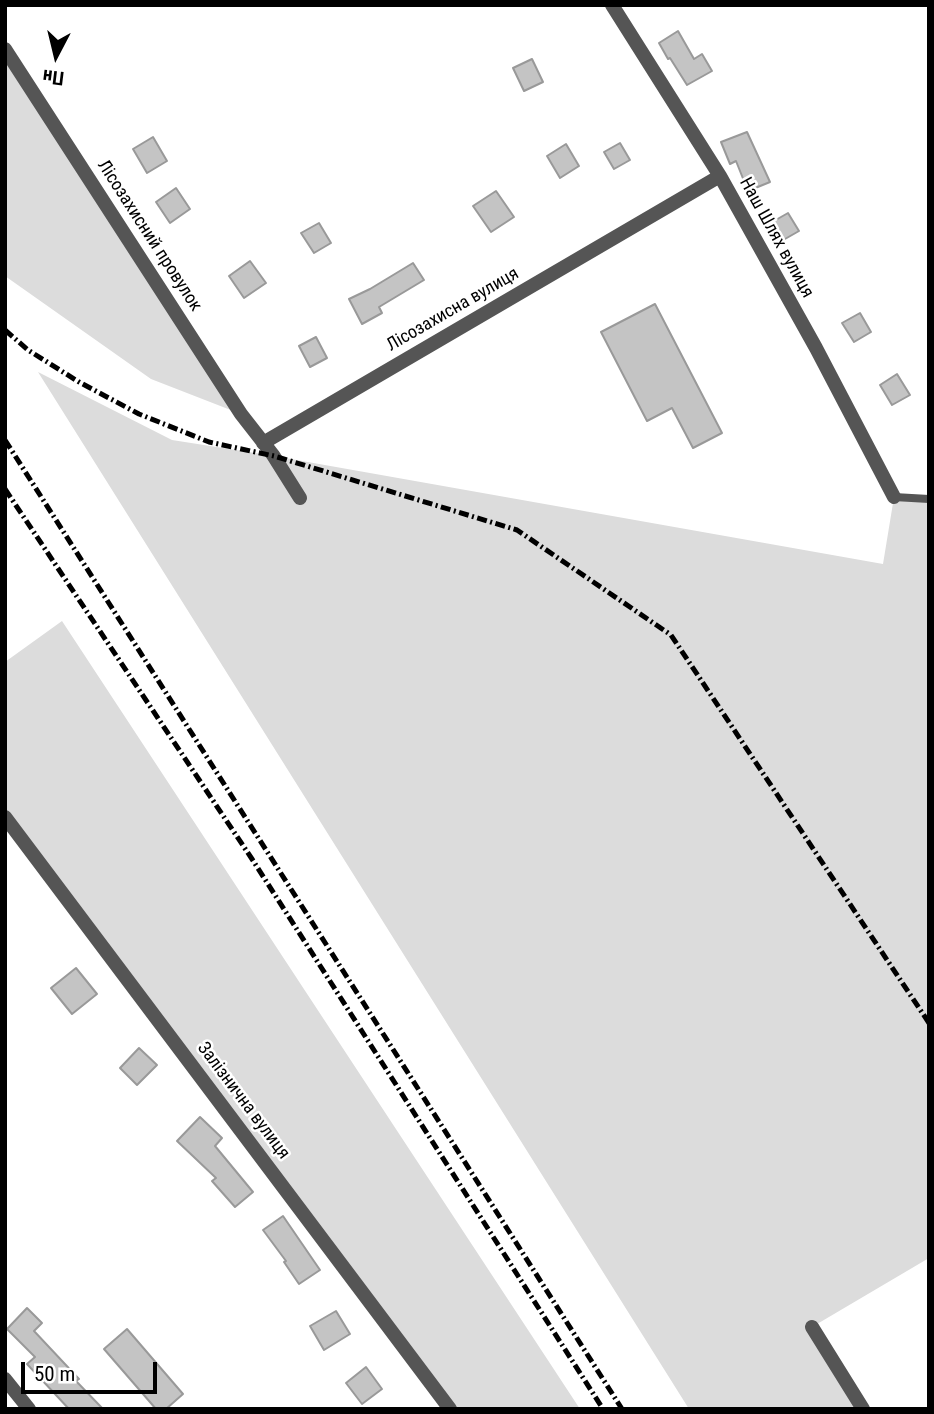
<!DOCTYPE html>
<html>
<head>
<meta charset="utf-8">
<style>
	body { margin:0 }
	#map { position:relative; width:934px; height:1414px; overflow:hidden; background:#fff; font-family:"Roboto Condensed",sans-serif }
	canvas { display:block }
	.frame { position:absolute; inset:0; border:7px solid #000; pointer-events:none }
	.north { position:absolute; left:21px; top:21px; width:70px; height:70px; -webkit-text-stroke:5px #fff; paint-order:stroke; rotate:187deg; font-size:19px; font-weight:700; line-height:28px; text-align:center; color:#000 }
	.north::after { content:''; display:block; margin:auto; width:24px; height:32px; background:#000; clip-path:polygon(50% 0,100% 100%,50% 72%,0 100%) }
	.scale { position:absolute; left:21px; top:1362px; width:136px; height:32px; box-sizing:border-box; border:4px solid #000; border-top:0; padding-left:9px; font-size:21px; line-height:24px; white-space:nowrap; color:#000; -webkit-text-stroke:5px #fff; paint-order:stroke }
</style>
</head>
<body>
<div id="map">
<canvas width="934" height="1414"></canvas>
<div class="frame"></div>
<div class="north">Пн</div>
<div class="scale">50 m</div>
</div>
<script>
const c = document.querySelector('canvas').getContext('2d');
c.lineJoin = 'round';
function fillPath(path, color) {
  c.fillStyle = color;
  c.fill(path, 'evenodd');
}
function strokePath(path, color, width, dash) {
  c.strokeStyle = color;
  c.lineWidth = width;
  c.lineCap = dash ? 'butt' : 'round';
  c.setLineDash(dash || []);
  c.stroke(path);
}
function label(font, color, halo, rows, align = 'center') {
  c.font = font + ' "Roboto Condensed",sans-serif';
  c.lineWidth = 5;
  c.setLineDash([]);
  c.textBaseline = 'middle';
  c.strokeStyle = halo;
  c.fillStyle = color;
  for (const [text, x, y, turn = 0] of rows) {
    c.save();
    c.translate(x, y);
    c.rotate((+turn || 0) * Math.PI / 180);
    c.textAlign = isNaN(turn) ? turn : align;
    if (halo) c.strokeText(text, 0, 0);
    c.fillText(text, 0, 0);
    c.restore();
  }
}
const green = new Path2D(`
	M 5,49 L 241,414 L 151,379 L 5,276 Z
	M 38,372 L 172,440 L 274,456 L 883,564 L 894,497 L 929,499 L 929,1258 L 812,1327 L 863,1409 L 689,1409 Z
	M 62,621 L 580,1409 L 450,1409 L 5,817 L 5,662 Z`);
const building = new Path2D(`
	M 678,31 L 694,59 L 702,54 L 712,71 L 687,85 L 670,58 L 668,59 L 659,43 Z
	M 532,59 L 543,82 L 524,91 L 513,68 Z
	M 747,132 L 770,182 L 748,191 L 736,161 L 730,164 L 721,142 Z
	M 153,137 L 167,161 L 147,173 L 133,149 Z
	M 620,143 L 630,160 L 614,169 L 604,152 Z
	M 566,144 L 579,166 L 560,178 L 547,156 Z
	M 176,188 L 190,209 L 170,223 L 156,202 Z
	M 496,191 L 514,217 L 491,232 L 473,206 Z
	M 788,213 L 799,231 L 778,243 L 767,225 Z
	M 319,223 L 331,243 L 314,253 L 301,233 Z
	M 250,261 L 266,283 L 244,298 L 229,276 Z
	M 413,263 L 424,280 L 379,307 L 382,313 L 362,324 L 349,299 L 370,289 Z
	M 655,304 L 722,433 L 693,448 L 672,408 L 647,421 L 601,332 Z
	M 860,313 L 871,332 L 854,342 L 842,323 Z
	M 316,337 L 327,358 L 310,367 L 299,346 Z
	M 897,374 L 910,395 L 892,405 L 880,385 Z
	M 76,968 L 97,994 L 72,1014 L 51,988 Z
	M 139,1048 L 157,1065 L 137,1085 L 120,1068 Z
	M 200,1117 L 222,1138 L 215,1146 L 253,1192 L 235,1207 L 212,1181 L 216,1178 L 177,1141 Z
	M 283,1216 L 320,1270 L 299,1284 L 284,1262 L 286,1261 L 263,1230 Z
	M 27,1308 L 42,1323 L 34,1331 L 79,1379 L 76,1381 L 103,1409 L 69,1409 L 27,1364 L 35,1357 L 7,1329 Z
	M 336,1311 L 350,1334 L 324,1350 L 310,1326 Z
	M 127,1329 L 183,1394 L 166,1409 L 156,1409 L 104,1349 Z
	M 366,1367 L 382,1389 L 362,1404 L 346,1383 Z`);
const lane = new Path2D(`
	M 894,497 L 929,499`);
const street = new Path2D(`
	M 612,5 L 720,176 L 816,348 L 894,497
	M 5,49 L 241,414 L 273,455 L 300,498
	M 263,443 L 720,176
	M 5,817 L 450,1409
	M 812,1327 L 863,1409
	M 5,1379 L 29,1409`);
const rail = new Path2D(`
	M 5,330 L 28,350 L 79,382 L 139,414 L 209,442 L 274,456 L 517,530 L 671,635 L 929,1023
	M 5,440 L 622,1409
	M 5,489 L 252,859 L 603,1409`);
const streetNames = [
	["Лісозахисний провулок",149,236,57],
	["Наш Шлях вулиця",776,238,61],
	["Лісозахисна вулиця",453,310,-30],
	["Залізнична вулиця",243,1101,53]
];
fillPath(green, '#dcdcdc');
fillPath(building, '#c4c4c4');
strokePath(building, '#999', 2);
strokePath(lane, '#555', 8);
strokePath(street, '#555', 14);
strokePath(rail, '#000', 5, [10, 3.5, 2, 3.5]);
label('18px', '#000', '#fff', streetNames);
</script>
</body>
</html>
